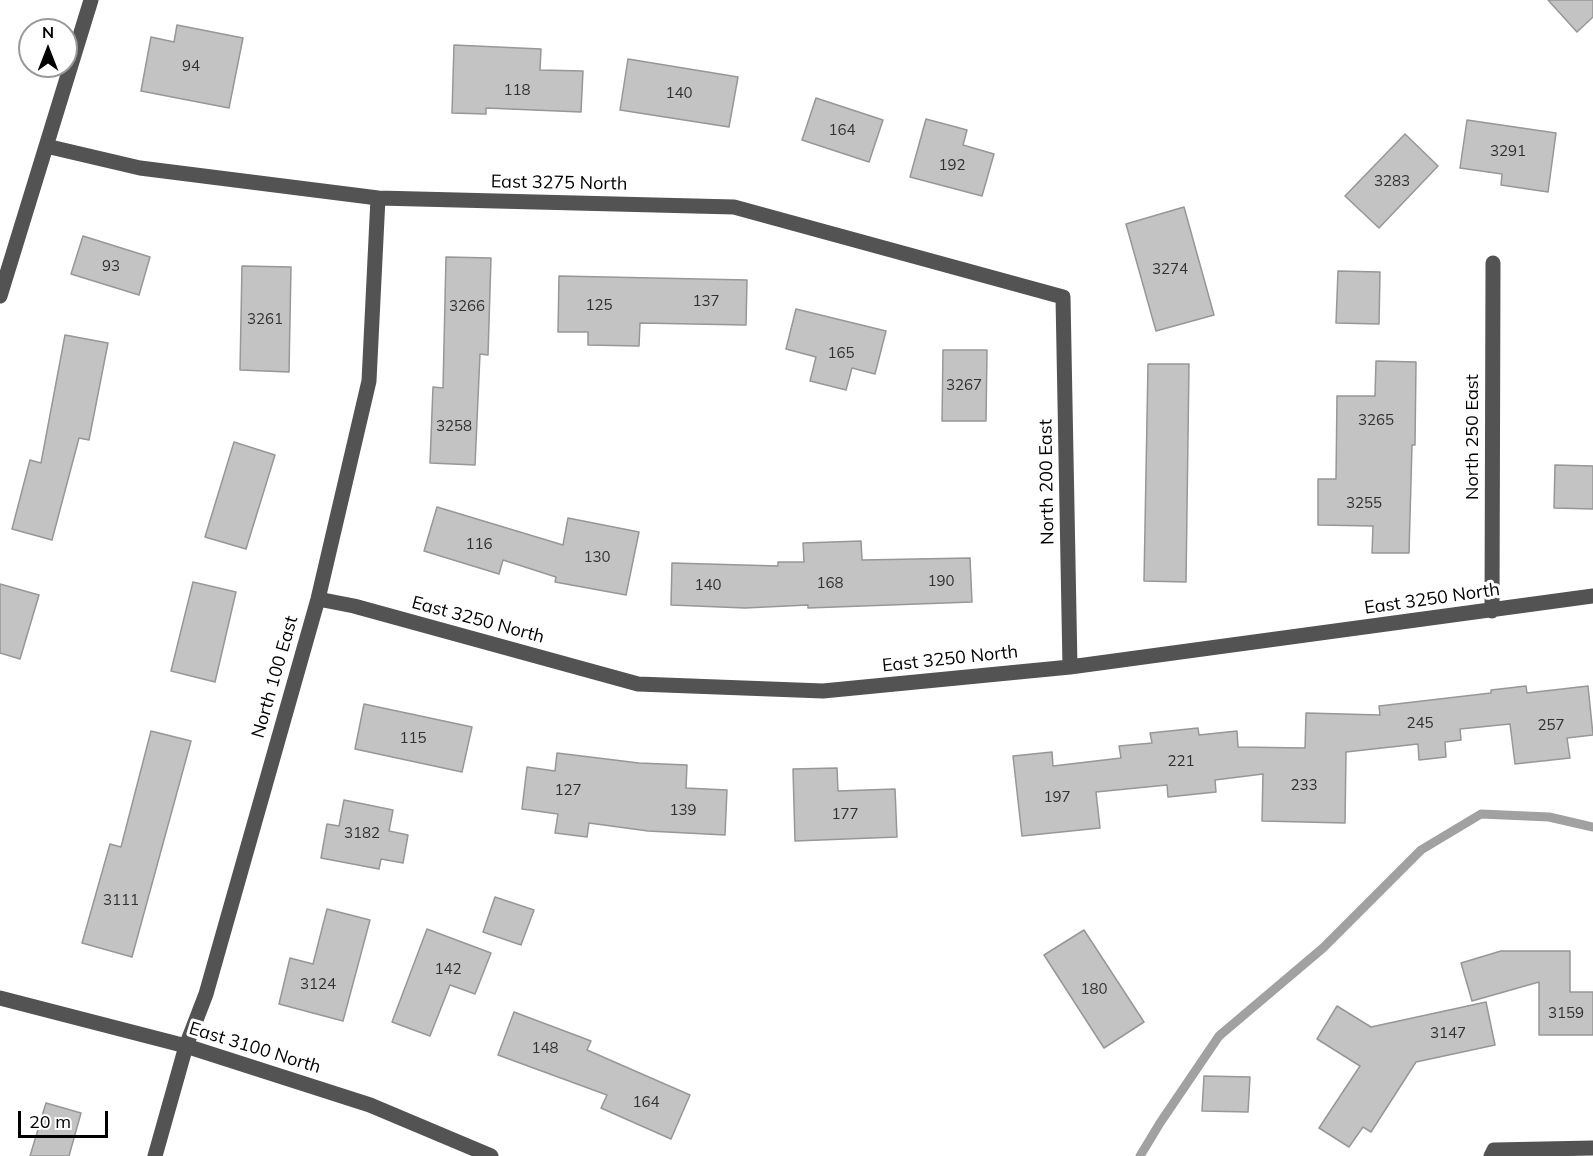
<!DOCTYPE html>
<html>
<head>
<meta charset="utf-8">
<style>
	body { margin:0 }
	#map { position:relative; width:1593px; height:1156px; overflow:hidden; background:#fff; font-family:Mulish,sans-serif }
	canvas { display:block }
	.north { position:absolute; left:18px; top:18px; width:60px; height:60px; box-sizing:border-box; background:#fff; border:2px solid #999; border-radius:50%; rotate:0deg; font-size:16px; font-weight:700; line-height:24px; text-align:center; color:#000 }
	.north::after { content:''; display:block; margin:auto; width:21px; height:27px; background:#000; clip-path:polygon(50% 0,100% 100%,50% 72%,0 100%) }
	.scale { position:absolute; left:18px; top:1111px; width:90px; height:27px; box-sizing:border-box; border:3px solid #000; border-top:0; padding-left:8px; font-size:18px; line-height:21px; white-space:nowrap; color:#000; -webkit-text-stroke:4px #fff; paint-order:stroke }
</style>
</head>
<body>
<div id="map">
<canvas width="1593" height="1156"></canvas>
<div class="north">N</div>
<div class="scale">20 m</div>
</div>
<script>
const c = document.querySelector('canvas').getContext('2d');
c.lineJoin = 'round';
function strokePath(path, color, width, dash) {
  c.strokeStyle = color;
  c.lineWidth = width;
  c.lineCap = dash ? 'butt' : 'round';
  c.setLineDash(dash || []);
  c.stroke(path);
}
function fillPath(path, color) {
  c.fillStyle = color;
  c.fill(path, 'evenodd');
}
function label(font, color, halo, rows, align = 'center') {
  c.font = font + ' Mulish,sans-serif';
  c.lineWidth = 6;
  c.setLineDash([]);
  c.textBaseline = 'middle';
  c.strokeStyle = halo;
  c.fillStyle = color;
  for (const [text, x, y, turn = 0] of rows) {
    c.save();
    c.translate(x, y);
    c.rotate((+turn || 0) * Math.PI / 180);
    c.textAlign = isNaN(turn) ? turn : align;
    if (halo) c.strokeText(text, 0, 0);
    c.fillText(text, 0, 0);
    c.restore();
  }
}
const stream = new Path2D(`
	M 1140,1156 L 1160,1123 L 1219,1036 L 1323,948 L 1421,850 L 1481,814 L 1549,817 L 1593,827`);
const building = new Path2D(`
	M 1548,0 L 1593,0 L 1593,17 L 1577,32 Z
	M 177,25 L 243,38 L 229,108 L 141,91 L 151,37 L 174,42 Z
	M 454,45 L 541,49 L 540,70 L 583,71 L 581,112 L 486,108 L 486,114 L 452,113 Z
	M 628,59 L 738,77 L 729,127 L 620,110 Z
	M 816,98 L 883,120 L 869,162 L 802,140 Z
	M 926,119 L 967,130 L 963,145 L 994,154 L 982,196 L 910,177 Z
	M 1467,120 L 1556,133 L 1548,192 L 1501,185 L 1502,174 L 1460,168 Z
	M 1405,134 L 1438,166 L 1379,228 L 1345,196 Z
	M 1184,207 L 1214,315 L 1156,331 L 1126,224 Z
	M 83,236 L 150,257 L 139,295 L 71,274 Z
	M 446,257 L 491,258 L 488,355 L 480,354 L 475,465 L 430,463 L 433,387 L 443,388 Z
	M 242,266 L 291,267 L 289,372 L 240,370 Z
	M 1338,271 L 1380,272 L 1379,324 L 1336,323 Z
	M 559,276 L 747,280 L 746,325 L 640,323 L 639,346 L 588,345 L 588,332 L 558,332 Z
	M 796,309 L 886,331 L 875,374 L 852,368 L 846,390 L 810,381 L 816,357 L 786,349 Z
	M 65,335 L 108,343 L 89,440 L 79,438 L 52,540 L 12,529 L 30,460 L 41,463 Z
	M 943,350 L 987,350 L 986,421 L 942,421 Z
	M 1376,361 L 1416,362 L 1415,445 L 1412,445 L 1409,553 L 1372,553 L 1373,526 L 1318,525 L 1318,479 L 1336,479 L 1337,396 L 1375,396 Z
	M 1148,364 L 1189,364 L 1186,582 L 1144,581 Z
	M 234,442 L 275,455 L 246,549 L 205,537 Z
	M 1555,465 L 1593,466 L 1593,509 L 1554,508 Z
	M 437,507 L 563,545 L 568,518 L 639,532 L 626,595 L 555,582 L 556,577 L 503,560 L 499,574 L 424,551 Z
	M 861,541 L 862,560 L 970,558 L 972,602 L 808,608 L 808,605 L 745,608 L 671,605 L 672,563 L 778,566 L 778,562 L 804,562 L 803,543 Z
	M 193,582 L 236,592 L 215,682 L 171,671 Z
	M 0,584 L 39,595 L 20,659 L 0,653 Z
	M 1526,686 L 1527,693 L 1588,686 L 1593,735 L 1567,738 L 1570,758 L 1515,764 L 1510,724 L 1460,729 L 1461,740 L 1445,742 L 1446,757 L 1419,760 L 1418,744 L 1346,752 L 1345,823 L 1262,821 L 1263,774 L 1215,780 L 1216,792 L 1168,797 L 1167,785 L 1096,792 L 1100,828 L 1022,836 L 1013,756 L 1052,752 L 1053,766 L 1121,758 L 1119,746 L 1152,743 L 1150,733 L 1198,728 L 1199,735 L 1237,731 L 1238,747 L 1305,748 L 1306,713 L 1380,715 L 1379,706 L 1491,693 L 1491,690 Z
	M 364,704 L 472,727 L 462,772 L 355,749 Z
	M 151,731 L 191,741 L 132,957 L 82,943 L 110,844 L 121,847 Z
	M 557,753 L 639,763 L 687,765 L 686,788 L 727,790 L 725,835 L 648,831 L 589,823 L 587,837 L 555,833 L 558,814 L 522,809 L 527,767 L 555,771 Z
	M 837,768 L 838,791 L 895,789 L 897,837 L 795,841 L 793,769 Z
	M 344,800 L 393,810 L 389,831 L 408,835 L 403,863 L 381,859 L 379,869 L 321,858 L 327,824 L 339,826 Z
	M 495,897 L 534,910 L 521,945 L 483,932 Z
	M 327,909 L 370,920 L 343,1021 L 279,1004 L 290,958 L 313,964 Z
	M 427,929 L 491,953 L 475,994 L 450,985 L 430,1036 L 392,1022 Z
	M 1084,930 L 1144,1022 L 1104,1048 L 1044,955 Z
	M 1501,951 L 1570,951 L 1570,992 L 1593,992 L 1593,1035 L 1539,1035 L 1539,982 L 1472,1001 L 1461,963 Z
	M 1486,1002 L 1495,1045 L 1416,1062 L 1371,1132 L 1363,1127 L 1349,1147 L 1319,1128 L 1360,1066 L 1317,1039 L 1337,1006 L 1371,1027 Z
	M 514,1012 L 591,1041 L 587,1050 L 690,1095 L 671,1139 L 601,1108 L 607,1095 L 498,1055 Z
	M 1204,1076 L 1250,1077 L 1248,1112 L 1202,1111 Z
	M 46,1103 L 81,1113 L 69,1156 L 30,1156 Z`);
const minor = new Path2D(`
	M 46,146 L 140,168 L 378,198 L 734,207 L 1063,297 L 1070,667
	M 0,296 L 91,0
	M 318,599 L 354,606 L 638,684 L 823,691 L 1070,667 L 1593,596
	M 1492,611 L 1493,263
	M 0,998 L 186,1046 L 370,1105 L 491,1156
	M 155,1156 L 186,1046 L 206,994 L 318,599 L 369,381 L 378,198
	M 1491,1156 L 1494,1150 L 1593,1148`);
const numberNames = [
	["94",191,66],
	["118",517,90],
	["140",679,93],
	["164",842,130],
	["3291",1508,151],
	["192",952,165],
	["3283",1392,181],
	["93",111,266],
	["3274",1170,269],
	["137",706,301],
	["125",599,305],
	["3266",467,306],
	["3261",265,319],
	["165",841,353],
	["3267",964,385],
	["3265",1376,420],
	["3258",454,426],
	["3255",1364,503],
	["116",479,544],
	["130",597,557],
	["190",941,581],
	["168",830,583],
	["140",708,585],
	["245",1420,723],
	["257",1551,725],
	["115",413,738],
	["221",1181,761],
	["233",1304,785],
	["127",568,790],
	["197",1057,797],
	["139",683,810],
	["177",845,814],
	["3182",362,833],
	["3111",121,900],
	["142",448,969],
	["3124",318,984],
	["180",1094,989],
	["3159",1566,1013],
	["3147",1448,1033],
	["148",545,1048],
	["164",646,1102]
];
const streetNames = [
	["East 3275 North",559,183,1],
	["North 250 East",1473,437,-90],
	["North 200 East",1047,482,-91],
	["East 3250 North",1432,599,-8],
	["East 3250 North",478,620,15],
	["East 3250 North",950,659,-6],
	["North 100 East",275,677,-74],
	["East 3100 North",255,1048,17]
];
strokePath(stream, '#a1a1a1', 9);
fillPath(building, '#c3c3c3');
strokePath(building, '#979797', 1.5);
strokePath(minor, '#535353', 15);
label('15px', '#313131', null, numberNames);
label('18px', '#000', '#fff', streetNames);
</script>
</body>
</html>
